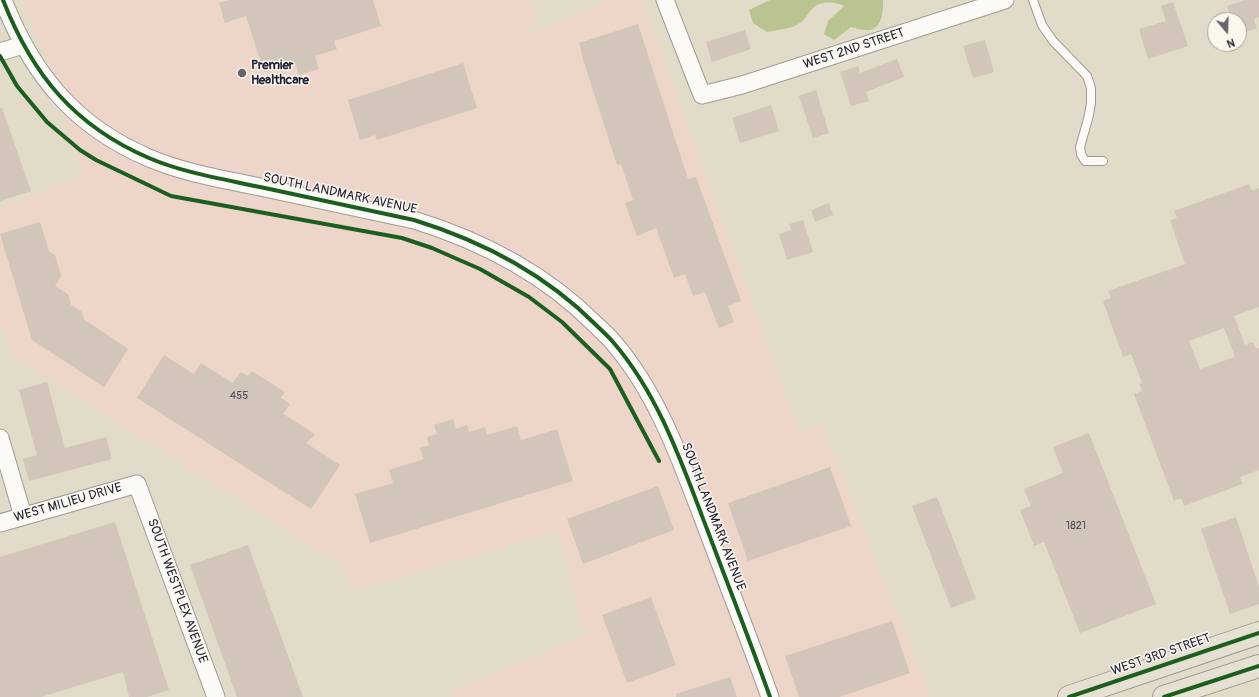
<!DOCTYPE html>
<html>
<head>
<meta charset="utf-8">
<style>
	body { margin:0 }
	#map { position:relative; width:1259px; height:697px; overflow:hidden; background:#e3dbc9; font-family:Pangolin,sans-serif }
	canvas { display:block }
	.north { position:absolute; left:1207px; top:12px; width:40px; height:40px; box-sizing:border-box; background:#fbf7ec; border:1px solid #a4a2a5; border-radius:50%; rotate:161deg; font-size:11px; font-weight:700; line-height:16px; text-align:center; color:#22223b }
	.north::after { content:''; display:block; margin:auto; width:14px; height:18px; background:#66636d; clip-path:polygon(50% 0,100% 100%,50% 72%,0 100%) }
</style>
</head>
<body>
<div id="map">
<canvas width="1259" height="697"></canvas>
<div class="north">N</div>
</div>
<script>
const c = document.querySelector('canvas').getContext('2d');
c.lineJoin = 'round';
function fillPath(path, color) {
  c.fillStyle = color;
  c.fill(path, 'evenodd');
}
function strokePath(path, color, width, dash) {
  c.strokeStyle = color;
  c.lineWidth = width;
  c.lineCap = dash ? 'butt' : 'round';
  c.setLineDash(dash || []);
  c.stroke(path);
}
function label(font, color, halo, rows, align = 'center') {
  c.font = font + ' Pangolin,sans-serif';
  c.lineWidth = 3;
  c.setLineDash([]);
  c.textBaseline = 'middle';
  c.strokeStyle = halo;
  c.fillStyle = color;
  for (const [text, x, y, turn = 0] of rows) {
    c.save();
    c.translate(x, y);
    c.rotate((+turn || 0) * Math.PI / 180);
    c.textAlign = isNaN(turn) ? turn : align;
    if (halo) c.strokeText(text, 0, 0);
    c.fillText(text, 0, 0);
    c.restore();
  }
}
const built = new Path2D(`
	M 21,0 L 529,0 L 538,25 L 527,29 L 528,33 L 612,0 L 642,0 L 799,433 L 820,423 L 930,697 L 454,697 L 452,692 L 586,635 L 557,531 L 353,591 L 345,566 L 12,355 L 0,322 L 0,209 L 82,175 L 48,62 Z`);
const forest = new Path2D(`
	M 770,0 L 883,0 C 883,10 883,27 870,30 C 864,31 856,28 851,27 L 834,40 L 824,34 L 828,21 L 844,6 C 835,2 821,0 812,9 C 808,13 805,20 800,23 C 791,29 778,30 767,32 L 753,23 L 749,10 Z`);
const building = new Path2D(`
	M 229,0 L 373,0 L 381,26 L 334,41 L 337,49 L 315,56 L 319,69 L 299,75 L 295,63 L 264,72 L 246,16 L 225,23 L 219,3 Z
	M 1245,0 L 1259,0 L 1259,17 L 1254,19 L 1257,28 L 1239,34 L 1239,20 L 1232,20 L 1227,6 Z
	M 1173,2 L 1188,46 L 1148,59 L 1139,29 L 1166,21 L 1161,6 Z
	M 638,24 L 688,179 L 696,177 L 741,301 L 728,306 L 734,322 L 719,328 L 705,292 L 693,296 L 685,274 L 674,278 L 656,228 L 637,236 L 625,203 L 633,200 L 621,164 L 617,165 L 581,53 L 582,53 L 579,43 Z
	M 745,30 L 751,49 L 712,62 L 706,42 Z
	M 985,40 L 994,72 L 973,78 L 963,46 Z
	M 897,59 L 904,77 L 866,92 L 869,101 L 851,106 L 840,72 L 858,66 L 860,73 Z
	M 463,63 L 477,108 L 377,140 L 375,135 L 360,140 L 348,100 Z
	M 816,90 L 829,133 L 813,138 L 799,96 Z
	M 771,105 L 779,131 L 740,143 L 732,118 Z
	M 0,108 L 2,108 L 31,191 L 0,201 Z
	M 1249,184 L 1252,191 L 1259,188 L 1259,307 L 1234,316 L 1245,345 L 1253,342 L 1256,349 L 1259,348 L 1259,470 L 1240,477 L 1242,484 L 1184,506 L 1181,498 L 1174,501 L 1134,394 L 1142,391 L 1139,384 L 1142,383 L 1131,354 L 1123,357 L 1103,301 L 1111,298 L 1108,291 L 1185,264 L 1170,220 L 1177,218 L 1174,211 ZM 1224,328 L 1235,357 L 1200,369 L 1189,341 Z
	M 829,203 L 833,215 L 815,222 L 811,210 Z
	M 803,220 L 813,252 L 787,260 L 779,234 L 791,230 L 789,224 Z
	M 40,222 L 49,251 L 55,255 L 61,276 L 55,286 L 68,294 L 71,305 L 82,312 L 84,319 L 128,349 L 104,387 L 32,340 L 0,234 Z
	M 164,355 L 194,374 L 201,363 L 233,383 L 241,372 L 248,376 L 252,371 L 285,392 L 281,398 L 290,404 L 283,414 L 315,434 L 306,443 L 340,465 L 311,509 L 137,398 Z
	M 47,382 L 65,448 L 106,437 L 112,459 L 29,481 L 23,459 L 37,455 L 19,390 Z
	M 453,419 L 456,429 L 467,425 L 469,432 L 485,427 L 487,435 L 517,426 L 521,440 L 557,429 L 573,481 L 370,543 L 355,494 L 393,483 L 389,470 L 424,459 L 420,448 L 429,445 L 427,437 L 437,434 L 434,425 Z
	M 1089,433 L 1156,604 L 1080,633 L 1044,542 L 1034,546 L 1020,510 L 1031,506 L 1024,489 L 1063,473 L 1053,447 Z
	M 830,467 L 851,526 L 748,561 L 728,503 Z
	M 658,486 L 674,530 L 583,564 L 567,519 Z
	M 937,497 L 976,599 L 951,608 L 912,506 Z
	M 1236,517 L 1259,587 L 1259,604 L 1230,614 L 1201,529 Z
	M 115,522 L 169,690 L 147,697 L 129,697 L 123,672 L 41,697 L 0,697 L 0,557 Z
	M 248,545 L 303,697 L 237,697 L 190,565 Z
	M 651,597 L 676,665 L 627,683 L 602,615 Z
	M 892,621 L 910,673 L 839,697 L 799,697 L 785,656 Z
	M 730,677 L 737,697 L 676,697 L 676,694 Z`);
const lane = new Path2D(`
	M 1033,0 L 1042,25 L 1053,41 L 1087,76 L 1091,88 L 1091,104 L 1088,119 L 1080,147 L 1081,154 L 1085,161 L 1103,161`);
const street = new Path2D(`
	M 3,0 C 32,74 74,126 149,158 C 184,173 223,179 260,187 C 311,198 363,209 414,220 C 482,241 544,273 595,324 C 601,330 607,335 613,342 C 659,395 682,464 707,529 C 728,585 750,641 770,697
	M 665,0 L 702,95 L 742,85 L 1005,0
	M 0,52 L 23,45
	M 0,438 L 23,516
	M 0,523 L 137,484 L 216,697`);
const primary = new Path2D(`
	M 1069,697 L 1259,633
	M 1164,697 L 1259,666`);
const cycleway = new Path2D(`
	M 3,0 C 32,74 74,126 149,158 C 184,173 223,179 260,187 C 311,198 363,209 414,220 C 482,241 544,273 595,324 C 601,330 607,335 613,342 C 659,395 682,464 707,529 C 728,585 750,641 770,697
	M 0,56 L 17,86 L 47,122 L 80,150 L 96,160 L 171,196 L 402,238 L 432,248 L 480,269 L 529,297 L 562,322 L 610,369 L 659,461
	M 1069,697 L 1259,633
	M 1164,697 L 1259,666`);
const markers = [
	[242,73,5,"#66636d"]
];
const numberNames = [
	["455",239,396],
	["1821",1076,526]
];
const streetNames = [
	["WEST 2ND STREET",854,49,-18],
	["SOUTH LANDMARK AVENUE",340,194,12],
	["WEST MILIEU DRIVE",68,503,-16],
	["SOUTH LANDMARK AVENUE",713,517,69],
	["SOUTH WESTPLEX AVENUE",177,591,70],
	["WEST 3RD STREET",1161,655,-19]
];
const poiNames = [
	["Premier",251,66],
	["Healthcare",251,81]
];
fillPath(built, '#eed5c9');
fillPath(forest, '#b9c491');
fillPath(building, '#d2c5b9');
strokePath(lane, '#9f9b93', 10);
strokePath(street, '#9f9b93', 19);
strokePath(primary, '#9f9b93', 24);
strokePath(lane, '#fbfaf7', 8);
strokePath(street, '#fbfaf7', 17);
strokePath(primary, '#e6e0d3', 22);
strokePath(cycleway, '#1b5e20', 4);
for (const [x, y, r, color] of markers) {
  const dot = new Path2D();
  dot.arc(x, y, r, 0, 2 * Math.PI);
  c.fillStyle = color;
  c.fill(dot);
  strokePath(dot, '#fbf7ec', 1.5);
}
label('11px', '#4f4c5b', null, numberNames);
label('13px', '#22223b', '#fbf7ec', streetNames);
label('bold 13px', '#22223b', '#fbf7ec', poiNames, 'left');
</script>
</body>
</html>
